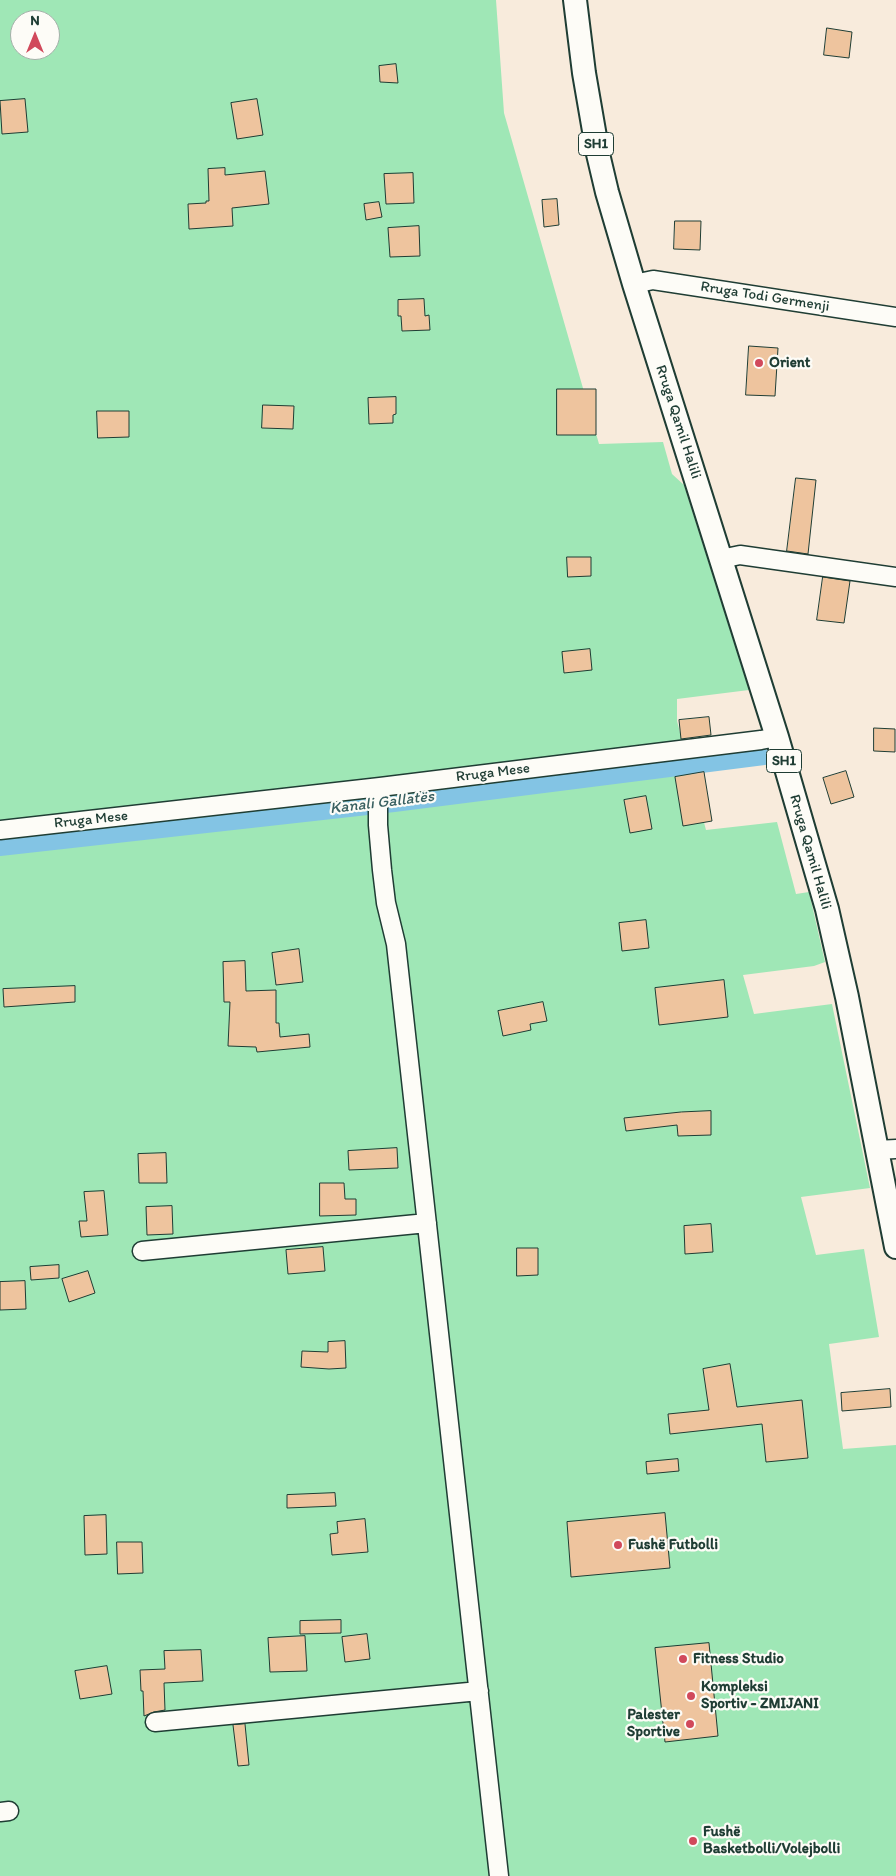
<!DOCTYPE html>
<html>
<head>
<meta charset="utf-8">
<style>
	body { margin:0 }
	#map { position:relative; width:896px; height:1876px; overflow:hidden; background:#f8ebdc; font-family:Itim,sans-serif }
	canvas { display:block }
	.north { position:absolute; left:10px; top:10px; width:50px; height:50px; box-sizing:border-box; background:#fdfcf7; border:1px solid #a4b0a9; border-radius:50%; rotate:0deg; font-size:14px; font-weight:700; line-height:20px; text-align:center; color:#1f3d34 }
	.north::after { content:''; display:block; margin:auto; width:18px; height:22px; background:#d1495b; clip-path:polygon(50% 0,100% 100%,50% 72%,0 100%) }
</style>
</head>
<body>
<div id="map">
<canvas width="896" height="1876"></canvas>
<div class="north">N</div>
</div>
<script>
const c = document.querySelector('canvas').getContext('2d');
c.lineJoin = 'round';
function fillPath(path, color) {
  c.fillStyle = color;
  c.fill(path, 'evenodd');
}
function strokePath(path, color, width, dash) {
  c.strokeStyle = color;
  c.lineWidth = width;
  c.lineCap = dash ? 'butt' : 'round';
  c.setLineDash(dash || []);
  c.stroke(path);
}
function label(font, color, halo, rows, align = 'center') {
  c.font = font + ' Itim,sans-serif';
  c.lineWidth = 4.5;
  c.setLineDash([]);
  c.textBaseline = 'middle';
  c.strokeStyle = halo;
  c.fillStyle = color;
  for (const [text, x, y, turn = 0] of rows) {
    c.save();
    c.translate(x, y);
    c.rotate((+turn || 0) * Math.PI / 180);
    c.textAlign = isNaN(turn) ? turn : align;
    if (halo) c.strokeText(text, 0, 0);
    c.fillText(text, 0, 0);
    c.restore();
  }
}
const green = new Path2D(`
	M 0,0 L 496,0 L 504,113 L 599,444 L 663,442 L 672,474 L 684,485 L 749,690 L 677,699 L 677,721 L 706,830 L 777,822 L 796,894 L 809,892 L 825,962 L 814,966 L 743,975 L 754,1014 L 832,1004 L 870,1188 L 801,1197 L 816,1255 L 864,1249 L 879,1337 L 829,1344 L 843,1449 L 896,1445 L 896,1876 L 0,1876 ZM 20,20 L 50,20 L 50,50 L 20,50 Z`);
const canal = new Path2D(`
	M 0,848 L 394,804 L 764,757`);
const building = new Path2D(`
	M 827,28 L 852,32 L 849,58 L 824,55 Z
	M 396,64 L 398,83 L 380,82 L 379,66 Z
	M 25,99 L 28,132 L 2,134 L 0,101 Z
	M 257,99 L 263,135 L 237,139 L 231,103 Z
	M 225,168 L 225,175 L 265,171 L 269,204 L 232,208 L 233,226 L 189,229 L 188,204 L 206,203 L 206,201 L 209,201 L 208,169 Z
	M 413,173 L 414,203 L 386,204 L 384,174 Z
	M 557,199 L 559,225 L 544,227 L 542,200 Z
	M 379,202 L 382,217 L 366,220 L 364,204 Z
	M 675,221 L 701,221 L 700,250 L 674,249 Z
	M 419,226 L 420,256 L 390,257 L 388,228 Z
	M 424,299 L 425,316 L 429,315 L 430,330 L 402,331 L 401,316 L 398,316 L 398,300 Z
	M 749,346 L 778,348 L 775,396 L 746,395 Z
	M 557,389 L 596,389 L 596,435 L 557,435 Z
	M 396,397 L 396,414 L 393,415 L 393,423 L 369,424 L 368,398 Z
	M 263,405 L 294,406 L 293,429 L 262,428 Z
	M 97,411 L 129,411 L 129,437 L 98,438 Z
	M 796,478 L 816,480 L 808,554 L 787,551 Z
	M 567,557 L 591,557 L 591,576 L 568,577 Z
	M 823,577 L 850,581 L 844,623 L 817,620 Z
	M 590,649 L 592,670 L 564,673 L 562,652 Z
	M 709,717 L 711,735 L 681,739 L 679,720 Z
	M 874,728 L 895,729 L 895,752 L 874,751 Z
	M 846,771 L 854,797 L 831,804 L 823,778 Z
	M 704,772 L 712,821 L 683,826 L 675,777 Z
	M 646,796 L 652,829 L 630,833 L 624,800 Z
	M 646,920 L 649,948 L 622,951 L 619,923 Z
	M 299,949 L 303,982 L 276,985 L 272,953 Z
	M 245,961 L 246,991 L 276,990 L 276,1023 L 279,1023 L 280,1037 L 309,1034 L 310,1047 L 257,1052 L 256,1047 L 228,1046 L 230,1002 L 224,1002 L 223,962 Z
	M 724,980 L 728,1017 L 659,1025 L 655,988 Z
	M 75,986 L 75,1002 L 4,1007 L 3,989 Z
	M 543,1002 L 547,1021 L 530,1024 L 531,1030 L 503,1036 L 498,1011 Z
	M 711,1111 L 711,1135 L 678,1136 L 677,1125 L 626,1131 L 624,1118 L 681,1112 Z
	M 397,1148 L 398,1168 L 349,1170 L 348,1151 Z
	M 166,1153 L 167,1183 L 139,1183 L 138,1154 Z
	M 320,1183 L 344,1183 L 345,1199 L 356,1199 L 356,1215 L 320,1216 Z
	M 104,1191 L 108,1235 L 81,1237 L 79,1221 L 87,1221 L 84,1192 Z
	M 172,1206 L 173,1234 L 147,1235 L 146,1207 Z
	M 711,1224 L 713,1252 L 685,1254 L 684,1226 Z
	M 323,1247 L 325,1271 L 288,1274 L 286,1250 Z
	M 517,1248 L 538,1248 L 538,1275 L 517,1276 Z
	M 59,1265 L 59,1278 L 31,1280 L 30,1267 Z
	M 88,1271 L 95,1293 L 69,1302 L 62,1279 Z
	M 25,1281 L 26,1309 L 0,1310 L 0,1282 Z
	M 345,1341 L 346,1368 L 329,1369 L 301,1367 L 302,1351 L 328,1352 L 328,1342 Z
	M 730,1364 L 737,1407 L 802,1400 L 808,1458 L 766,1462 L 762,1424 L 670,1434 L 668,1414 L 709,1410 L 703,1369 Z
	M 890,1389 L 891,1407 L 842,1411 L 841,1393 Z
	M 678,1459 L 679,1471 L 647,1474 L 646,1462 Z
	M 335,1493 L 336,1506 L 287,1508 L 287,1495 Z
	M 665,1513 L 670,1568 L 571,1577 L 567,1522 Z
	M 106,1515 L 107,1554 L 85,1555 L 84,1516 Z
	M 365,1519 L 368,1552 L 332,1555 L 330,1534 L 338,1533 L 337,1522 Z
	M 117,1542 L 142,1542 L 143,1573 L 118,1574 Z
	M 341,1620 L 341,1633 L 300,1634 L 300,1621 Z
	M 367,1634 L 370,1659 L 345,1662 L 342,1637 Z
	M 305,1636 L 307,1671 L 270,1672 L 268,1638 Z
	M 709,1643 L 718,1736 L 665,1742 L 655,1648 Z
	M 201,1650 L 203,1681 L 164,1683 L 165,1710 L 154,1712 L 144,1716 L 143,1691 L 141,1691 L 140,1670 L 165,1669 L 164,1651 Z
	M 107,1666 L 112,1694 L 80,1699 L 75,1671 Z
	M 245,1724 L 249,1765 L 238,1766 L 233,1725 Z`);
const minor = new Path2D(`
	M 634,284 L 653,280 L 896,317
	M 721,559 L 740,555 L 896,577
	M 380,787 L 378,798 L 378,825 L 382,870 L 386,903 L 396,944 L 499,1876
	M 0,830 L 380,787 L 761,740 L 777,737
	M 877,1150 L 896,1149
	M 142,1251 L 427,1223
	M 155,1722 L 479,1691
	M 0,1812 L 9,1811`);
const major = new Path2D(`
	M 575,0 L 584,73 L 598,154 L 607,192 L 634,284 L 777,737 L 827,909 L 847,997 L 896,1247`);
const markers = [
	[759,363,5,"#d1495b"],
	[618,1545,5,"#d1495b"],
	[683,1659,5,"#d1495b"],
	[691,1696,5,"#d1495b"],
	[690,1724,5,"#d1495b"],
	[693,1841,5,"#d1495b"]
];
const shields = [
	[596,144,35],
	[784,761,35]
];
const shieldNames = [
	["SH1",596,144],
	["SH1",784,761]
];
const streetNames = [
	["Rruga Todi Germenji",765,297,9],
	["Rruga Qamil Halili",678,422,72],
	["Rruga Mese",493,773,-7],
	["Rruga Mese",91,820,-6],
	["Rruga Qamil Halili",810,852,74]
];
const poiNames = [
	["Orient",769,363],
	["Fushë Futbolli",628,1545],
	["Fitness Studio",693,1659],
	["Kompleksi",701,1687],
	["Sportiv - ZMIJANI",701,1704],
	["Palester",680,1715,"right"],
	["Sportive",680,1732,"right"],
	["Fushë",703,1832],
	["Basketbolli/Volejbolli",703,1849]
];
const waterNames = [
	["Kanali Gallatës",382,803,-7]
];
fillPath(green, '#9fe7b6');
strokePath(canal, '#83c4e4', 16);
fillPath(building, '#eec49e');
strokePath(building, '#1f3d34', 1);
strokePath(minor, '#1f3d34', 21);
strokePath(major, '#1f3d34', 26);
strokePath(minor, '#fdfcf7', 18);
strokePath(major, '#fdfcf7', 22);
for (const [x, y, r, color] of markers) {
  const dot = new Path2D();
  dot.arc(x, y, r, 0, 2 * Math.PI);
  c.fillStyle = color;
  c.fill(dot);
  strokePath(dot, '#fdfcf7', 2);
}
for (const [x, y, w] of shields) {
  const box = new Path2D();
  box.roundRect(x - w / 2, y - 11.5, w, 23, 4);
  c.fillStyle = '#fdfcf7';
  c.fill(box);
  strokePath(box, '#1f3d34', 1);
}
label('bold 14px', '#1f3d34', null, shieldNames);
label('15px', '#1f3d34', '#fdfcf7', streetNames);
label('bold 15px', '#1f3d34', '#fdfcf7', poiNames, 'left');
label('italic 16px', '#385f60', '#fdfcf7', waterNames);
</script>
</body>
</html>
